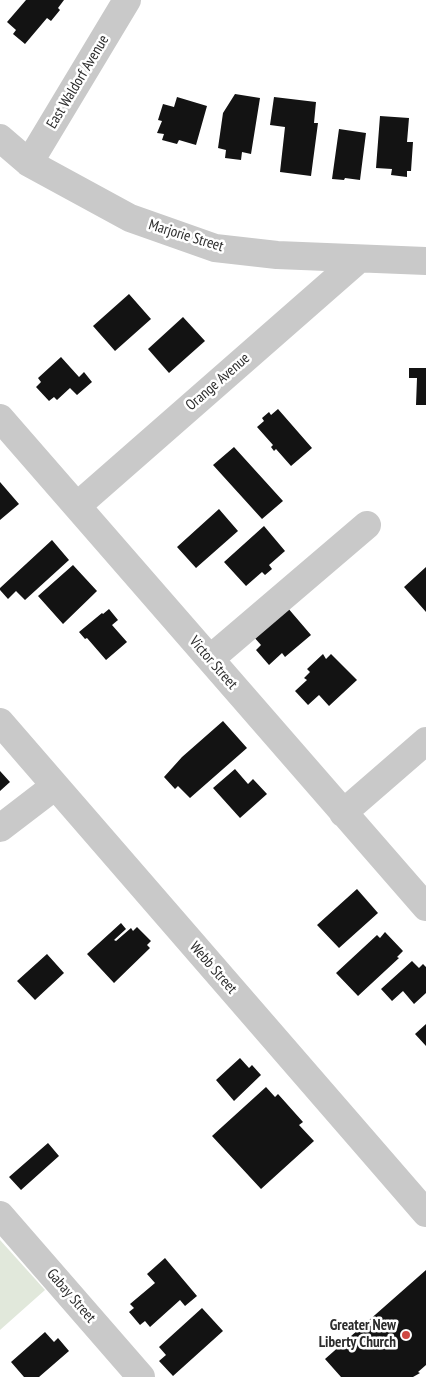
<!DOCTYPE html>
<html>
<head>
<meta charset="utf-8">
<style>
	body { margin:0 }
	canvas { display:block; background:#fff }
</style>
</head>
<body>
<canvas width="426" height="1377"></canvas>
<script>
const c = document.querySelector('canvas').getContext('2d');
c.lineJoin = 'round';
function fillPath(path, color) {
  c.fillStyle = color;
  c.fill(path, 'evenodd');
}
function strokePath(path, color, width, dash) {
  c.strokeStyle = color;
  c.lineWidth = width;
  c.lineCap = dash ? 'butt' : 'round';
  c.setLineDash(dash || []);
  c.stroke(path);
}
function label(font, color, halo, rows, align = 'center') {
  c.font = font + ' "PT Sans Narrow",sans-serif';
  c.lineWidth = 5;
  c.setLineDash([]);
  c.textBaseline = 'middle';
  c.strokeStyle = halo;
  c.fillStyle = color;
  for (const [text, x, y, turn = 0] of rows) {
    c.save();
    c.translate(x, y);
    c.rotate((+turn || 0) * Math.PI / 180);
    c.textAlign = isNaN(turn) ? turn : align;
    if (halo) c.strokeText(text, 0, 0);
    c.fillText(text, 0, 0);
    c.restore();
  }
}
const green = new Path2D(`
	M 0,1240 L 45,1290 L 0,1330 Z`);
const building = new Path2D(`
	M 26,0 L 64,0 L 58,8 L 60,10 L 51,21 L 47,18 L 25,44 L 13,34 L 16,30 L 7,22 Z
	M 235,94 L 260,98 L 251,154 L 242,152 L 241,160 L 225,158 L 226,150 L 218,148 L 223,113 Z
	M 177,97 L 207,106 L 196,145 L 179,140 L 177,144 L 162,140 L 164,134 L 157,133 L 162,121 L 158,120 L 163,104 L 174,107 Z
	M 274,97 L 316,102 L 314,123 L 318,123 L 311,176 L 280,172 L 285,127 L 270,125 Z
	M 380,116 L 409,118 L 407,142 L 413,142 L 411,171 L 407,171 L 407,177 L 391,175 L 392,169 L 376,168 Z
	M 339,129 L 366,133 L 360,180 L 345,178 L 344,180 L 332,179 Z
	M 129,294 L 151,319 L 115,351 L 93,326 Z
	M 183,317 L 205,341 L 169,373 L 148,349 Z
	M 61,357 L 79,377 L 84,372 L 92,382 L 77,395 L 70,388 L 57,400 L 54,397 L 49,401 L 36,387 L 41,382 L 38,378 Z
	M 409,368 L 426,368 L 426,405 L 416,405 L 417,378 L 409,378 Z
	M 278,409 L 312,448 L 291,466 L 276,449 L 274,451 L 271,447 L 273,445 L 257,427 L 264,421 L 262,418 L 269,412 L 271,415 Z
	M 234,447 L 283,501 L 262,519 L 213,465 Z
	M 0,482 L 19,504 L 0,520 Z
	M 219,509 L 238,531 L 196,568 L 177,547 Z
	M 264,526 L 285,551 L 269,565 L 272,569 L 265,575 L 262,572 L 246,586 L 224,562 Z
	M 52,540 L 69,560 L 25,600 L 16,591 L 8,599 L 0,590 L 0,588 Z
	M 73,565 L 97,591 L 63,624 L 38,596 Z
	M 426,567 L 426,612 L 404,587 Z
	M 287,607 L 311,635 L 285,657 L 282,653 L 269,665 L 256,650 L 261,645 L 253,636 Z
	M 109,609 L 118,620 L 112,625 L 127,642 L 106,660 L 87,638 L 85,639 L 79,632 L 102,613 L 103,614 Z
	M 323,654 L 326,659 L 331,654 L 357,680 L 329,706 L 319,695 L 308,705 L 295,691 L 307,680 L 304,678 L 310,672 L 307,669 Z
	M 223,721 L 247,748 L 190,798 L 178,786 L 175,789 L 164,777 L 182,757 Z
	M 235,769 L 248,784 L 253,779 L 267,794 L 240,818 L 213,788 Z
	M 0,771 L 10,782 L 0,791 Z
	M 357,889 L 378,913 L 339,948 L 317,925 Z
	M 121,923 L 126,929 L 114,940 L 116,941 L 131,928 L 133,931 L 137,927 L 151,941 L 147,945 L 150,948 L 114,983 L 87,954 Z
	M 385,932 L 403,951 L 397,957 L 399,958 L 358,996 L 336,973 L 377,935 L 380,938 Z
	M 47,954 L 64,973 L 35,1000 L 17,981 Z
	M 412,961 L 419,968 L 423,964 L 426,967 L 426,993 L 414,1004 L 403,991 L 392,1001 L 381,989 Z
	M 426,1024 L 426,1046 L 415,1034 Z
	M 240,1058 L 249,1068 L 252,1065 L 261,1075 L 234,1101 L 216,1080 Z
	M 266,1087 L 275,1097 L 278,1094 L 303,1122 L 299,1125 L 314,1141 L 261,1189 L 212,1136 Z
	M 48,1143 L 59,1156 L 21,1190 L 9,1177 Z
	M 165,1258 L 197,1296 L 185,1306 L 180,1300 L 150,1327 L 145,1321 L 140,1325 L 129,1312 L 134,1308 L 130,1304 L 155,1283 L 147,1274 Z
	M 426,1270 L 426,1365 L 418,1372 L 420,1373 L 413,1377 L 341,1377 L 325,1359 Z
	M 202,1308 L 223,1331 L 173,1376 L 159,1361 L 166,1355 L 159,1347 Z
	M 45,1332 L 54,1342 L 58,1338 L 69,1351 L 39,1377 L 24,1377 L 11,1362 Z`);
const minor = new Path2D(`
	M 0,138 L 29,163 L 130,218 L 215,248 L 277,255 L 426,261
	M 29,163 L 127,0
	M 0,418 L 426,907
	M 77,506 L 359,259
	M 210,659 L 367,525
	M 0,722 L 426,1213
	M 343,813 L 426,741
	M 0,828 L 55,786
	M 0,1215 L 141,1377`);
const markers = [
	[406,1335,5,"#cf4943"]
];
const streetNames = [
	["East Waldorf Avenue",78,82,-59],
	["Marjorie Street",186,236,17],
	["Orange Avenue",218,382,-41],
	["Victor Street",213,663,49],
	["Webb Street",213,968,49],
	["Gabay Street",71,1296,49]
];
const poiNames = [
	["Greater New",396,1326],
	["Liberty Church",396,1343]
];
fillPath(green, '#e1e8db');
fillPath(building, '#131313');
strokePath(minor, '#c9c9c9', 28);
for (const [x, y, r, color] of markers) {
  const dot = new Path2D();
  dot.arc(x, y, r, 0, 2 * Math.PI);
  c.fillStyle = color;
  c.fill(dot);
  strokePath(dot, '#fff', 2);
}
label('15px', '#2c2c2c', '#fff', streetNames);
label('bold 15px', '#2c2c2c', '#fff', poiNames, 'right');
</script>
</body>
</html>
